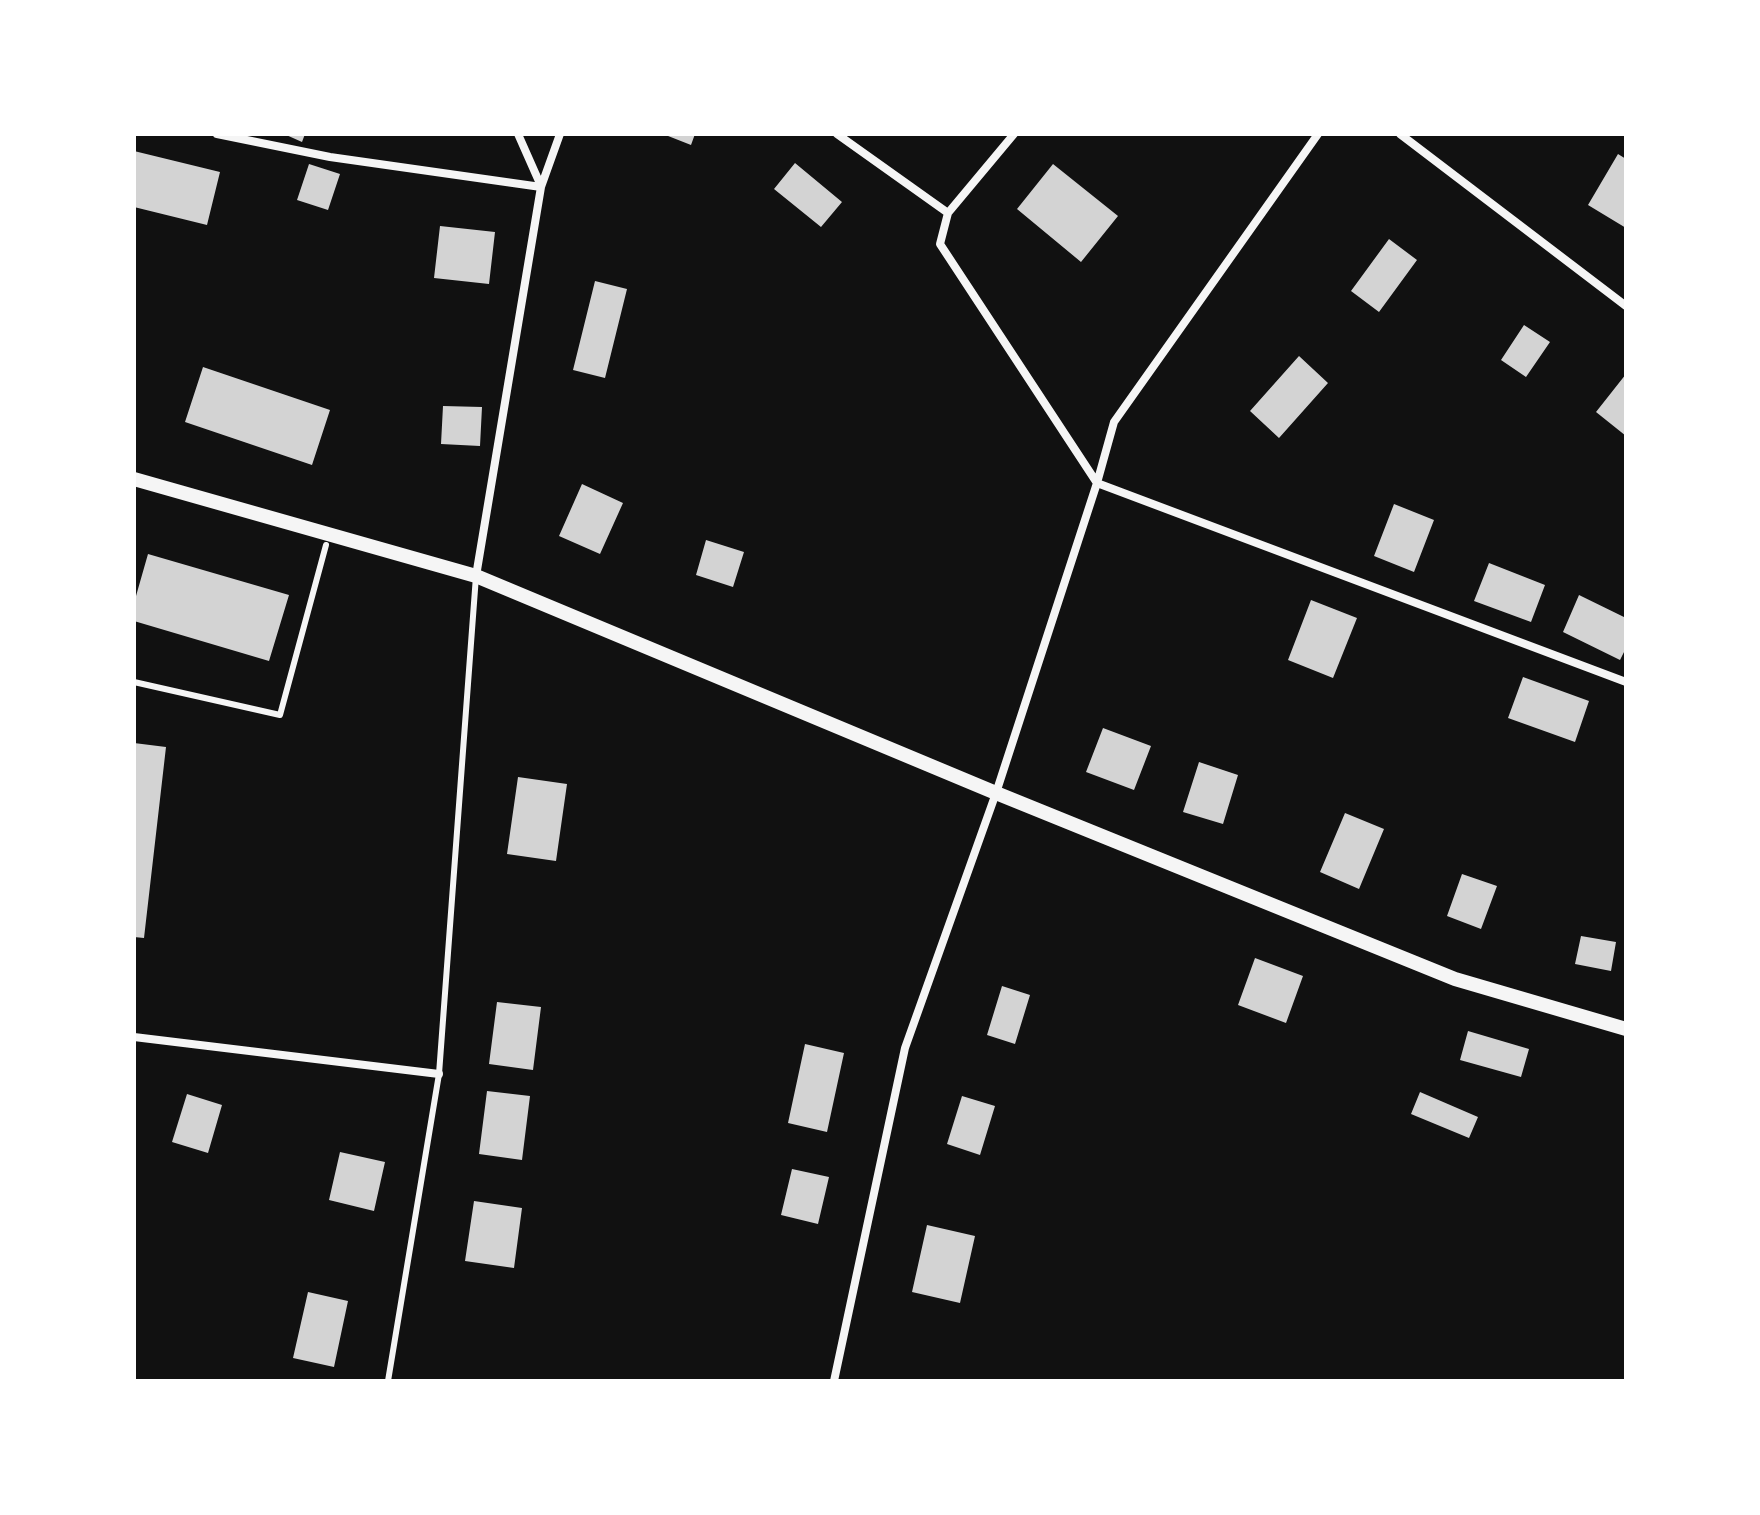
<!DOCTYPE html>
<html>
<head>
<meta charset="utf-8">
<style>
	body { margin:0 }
	#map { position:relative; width:1760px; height:1515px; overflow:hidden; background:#111; font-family:Inter,sans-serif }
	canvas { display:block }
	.frame { position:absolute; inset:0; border:136px solid #fff; pointer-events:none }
</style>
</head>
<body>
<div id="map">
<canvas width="1760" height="1515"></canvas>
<div class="frame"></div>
</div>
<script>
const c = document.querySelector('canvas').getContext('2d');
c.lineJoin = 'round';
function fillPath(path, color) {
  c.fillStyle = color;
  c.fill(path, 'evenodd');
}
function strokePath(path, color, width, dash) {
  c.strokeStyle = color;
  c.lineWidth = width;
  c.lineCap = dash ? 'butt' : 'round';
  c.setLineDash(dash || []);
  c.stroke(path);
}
const building = new Path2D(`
	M 284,134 L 305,134 L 302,142 Z
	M 663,134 L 695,134 L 691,145 Z
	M 134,151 L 220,172 L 207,225 L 134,207 Z
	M 1618,154 L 1626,159 L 1626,228 L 1588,205 Z
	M 795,163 L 842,202 L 821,227 L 774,189 Z
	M 309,164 L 340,174 L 328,210 L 297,200 Z
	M 1053,164 L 1118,216 L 1081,262 L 1017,209 Z
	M 440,226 L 495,232 L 489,284 L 434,278 Z
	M 1389,239 L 1417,260 L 1379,312 L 1351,291 Z
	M 595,281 L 627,289 L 605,378 L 573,370 Z
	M 1524,325 L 1550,342 L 1526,377 L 1501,360 Z
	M 1299,356 L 1328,383 L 1279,438 L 1250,411 Z
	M 203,367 L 330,410 L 312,465 L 185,422 Z
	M 1626,374 L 1626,436 L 1596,412 Z
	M 443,406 L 482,407 L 480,446 L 441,444 Z
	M 582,484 L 623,503 L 600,554 L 559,536 Z
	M 1394,504 L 1434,520 L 1414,572 L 1374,556 Z
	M 706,540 L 744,552 L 733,587 L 696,575 Z
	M 148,554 L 289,595 L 269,661 L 134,621 L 134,603 Z
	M 1489,563 L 1545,585 L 1531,622 L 1474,601 Z
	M 1579,595 L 1626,618 L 1626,648 L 1620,660 L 1563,632 Z
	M 1311,600 L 1357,618 L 1333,678 L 1288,660 Z
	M 1523,677 L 1589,701 L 1575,742 L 1508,718 Z
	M 1103,728 L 1151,746 L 1134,790 L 1086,772 Z
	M 134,743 L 166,747 L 144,938 L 134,937 Z
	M 1199,762 L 1238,775 L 1223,824 L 1183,812 Z
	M 518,777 L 567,784 L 556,861 L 507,854 Z
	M 1345,813 L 1384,829 L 1359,889 L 1320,872 Z
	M 1462,874 L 1497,886 L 1481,929 L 1447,916 Z
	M 1581,936 L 1616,942 L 1611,971 L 1575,964 Z
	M 1255,958 L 1303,976 L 1286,1023 L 1238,1005 Z
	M 1002,986 L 1030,995 L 1015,1044 L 987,1035 Z
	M 497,1002 L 541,1007 L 533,1070 L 489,1064 Z
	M 1468,1031 L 1529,1049 L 1521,1077 L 1460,1060 Z
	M 805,1044 L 844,1053 L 827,1132 L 788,1123 Z
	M 487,1091 L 530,1096 L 522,1160 L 479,1154 Z
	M 1420,1092 L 1478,1117 L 1469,1138 L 1411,1114 Z
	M 187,1094 L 222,1105 L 208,1153 L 172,1142 Z
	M 962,1096 L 995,1106 L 980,1155 L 947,1144 Z
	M 340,1152 L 385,1162 L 374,1211 L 329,1200 Z
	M 792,1169 L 829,1177 L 818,1224 L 781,1215 Z
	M 474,1201 L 522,1208 L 514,1268 L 465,1261 Z
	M 927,1225 L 975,1236 L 960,1303 L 912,1292 Z
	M 308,1292 L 348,1301 L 334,1367 L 293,1358 Z`);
const service = new Path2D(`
	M 134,682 L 280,715 L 326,545
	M 388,1381 L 439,1074 L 476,576`);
const minor = new Path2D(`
	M 217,134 L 330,157 L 541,187
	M 518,134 L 541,186
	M 837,134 L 948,213
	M 1014,134 L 948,213 L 940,244 L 1097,483 L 1626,682
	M 1400,134 L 1626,306
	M 476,576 L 541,187 L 560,134
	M 134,1037 L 439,1074
	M 834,1381 L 905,1048 L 996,793 L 1097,483 L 1114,422 L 1318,134`);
const tertiary = new Path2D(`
	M 134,479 L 476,576 L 996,793 L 1455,979 L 1626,1029`);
fillPath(building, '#d3d3d3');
strokePath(service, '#f5f5f5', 6);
strokePath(minor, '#f5f5f5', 8);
strokePath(tertiary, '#f5f5f5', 14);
</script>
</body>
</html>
